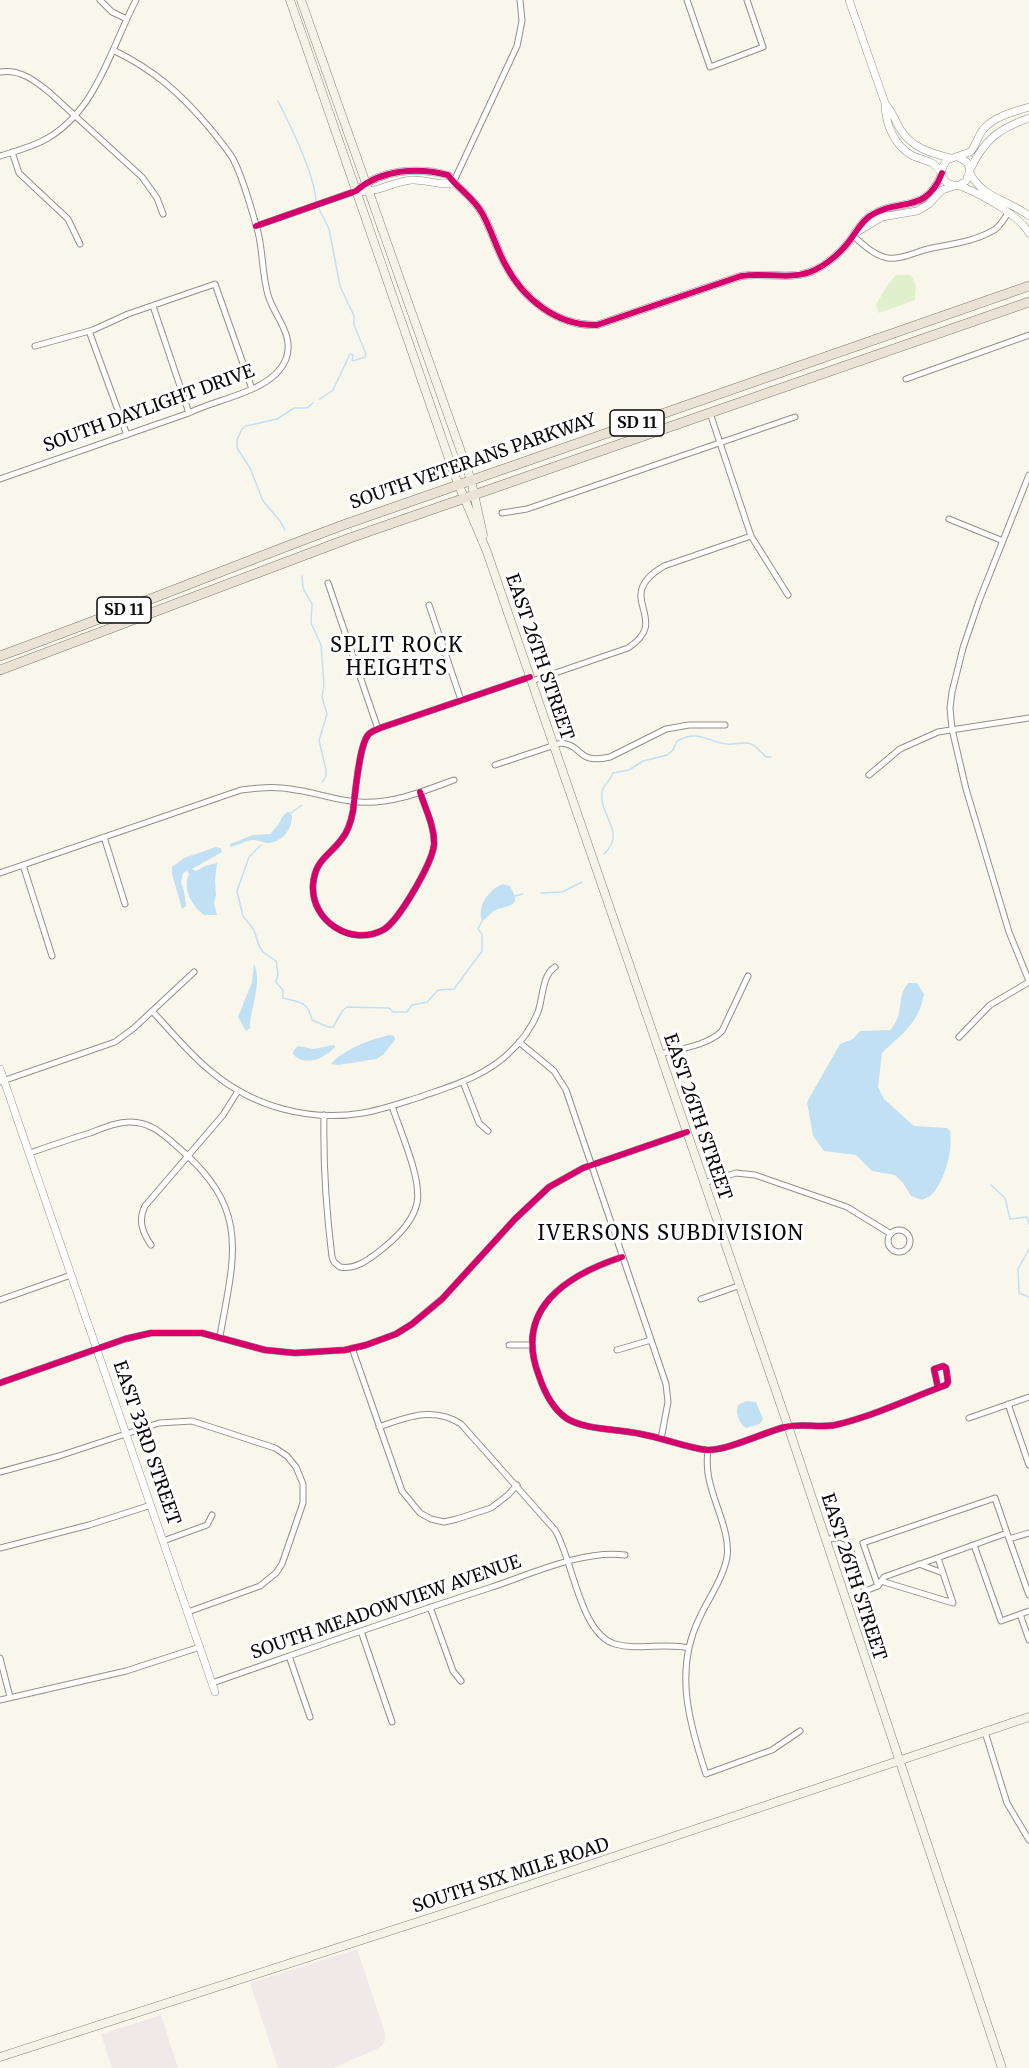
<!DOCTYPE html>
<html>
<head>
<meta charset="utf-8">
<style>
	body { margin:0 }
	canvas { display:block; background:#f9f7ec }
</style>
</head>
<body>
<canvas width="1029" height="2068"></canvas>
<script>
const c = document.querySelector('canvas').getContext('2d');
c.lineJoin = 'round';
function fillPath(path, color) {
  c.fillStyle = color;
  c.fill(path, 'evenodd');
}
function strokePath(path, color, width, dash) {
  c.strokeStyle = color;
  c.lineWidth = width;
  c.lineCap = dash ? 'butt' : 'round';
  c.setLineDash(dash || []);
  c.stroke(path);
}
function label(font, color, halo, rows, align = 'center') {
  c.font = font + ' Merriweather,serif';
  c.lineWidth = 6;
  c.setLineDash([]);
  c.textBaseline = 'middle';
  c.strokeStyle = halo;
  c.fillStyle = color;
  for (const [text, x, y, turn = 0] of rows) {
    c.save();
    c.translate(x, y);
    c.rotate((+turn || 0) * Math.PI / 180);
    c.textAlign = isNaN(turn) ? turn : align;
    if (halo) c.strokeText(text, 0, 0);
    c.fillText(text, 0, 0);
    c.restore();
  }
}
const industrial = new Path2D(`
	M 357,1949 L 385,2033 L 385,2040 L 383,2045 L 377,2049 L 333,2068 L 278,2068 L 250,1983 Z
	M 161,2015 L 178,2068 L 112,2068 L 101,2034 Z`);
const green = new Path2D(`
	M 896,275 L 911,275 L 916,286 L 915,300 L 879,313 L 876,305 L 888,284 Z`);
const water = new Path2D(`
	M 287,812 L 289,812 L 292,816 C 292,829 283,842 268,843 C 263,843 259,840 254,840 C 246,839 238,846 230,847 L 230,844 L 253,835 L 271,834 L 278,826 L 282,817 Z
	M 216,847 L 221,848 L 222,852 L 192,869 L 196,871 L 205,866 L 217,863 L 215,880 L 216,895 L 214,903 L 217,915 L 204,915 C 192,906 182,889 189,874 L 187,871 L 183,873 L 181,882 L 184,891 L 186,906 L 182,909 L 172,874 L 172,867 L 184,858 Z
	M 503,884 L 510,886 C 520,905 515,904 498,909 C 491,911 488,918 482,921 C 477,906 488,890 503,884 Z
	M 254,964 C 263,983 250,1008 250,1028 L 246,1031 L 238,1017 L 252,982 Z
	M 908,983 L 917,983 L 924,994 C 919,1023 902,1034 882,1053 L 878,1087 L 884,1099 L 914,1126 L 947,1128 L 950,1131 C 953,1150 946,1176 934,1192 C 931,1196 926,1198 922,1200 L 911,1196 L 903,1183 L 895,1175 L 872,1171 L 856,1155 L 824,1151 L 813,1136 L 807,1102 L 840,1044 L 853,1039 L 860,1031 L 890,1030 C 906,1012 895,1000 908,983 Z
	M 390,1035 L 394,1036 L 395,1040 L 383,1055 L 376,1059 L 339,1065 L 331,1064 C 344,1049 371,1039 390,1035 Z
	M 334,1045 L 335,1047 C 325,1058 305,1068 293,1054 L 294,1050 L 298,1046 L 313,1049 Z
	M 746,1401 L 756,1402 L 763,1419 L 760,1424 L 746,1428 C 739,1424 735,1413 738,1405 Z`);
const stream = new Path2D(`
	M 278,101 C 291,127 314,173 316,201
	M 319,209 L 329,229 L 340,286 L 354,316 L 354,325 L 366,354 L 365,357 L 353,361 L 352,360 L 353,355 L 350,354 L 333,390 L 320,399
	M 285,530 L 280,521 L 263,501 L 250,468 L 237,448 L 237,440 L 242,429 L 246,426 L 277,419 L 294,408 L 307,408 L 313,403
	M 302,576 L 303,588 L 312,604 L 311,623 L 321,645 L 324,686 L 322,697 L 327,714 L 319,740 L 326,770 L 326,776 L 322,783
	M 291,813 L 302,805
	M 272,833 L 279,825
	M 261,845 L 249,857 L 237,891 L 243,916 L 254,930 L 259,946 L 263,952 L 276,961 L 278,974 L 276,982 L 283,990 L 283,998 C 299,1002 308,1001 312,1020 L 328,1027 L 333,1027 L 343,1010 L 347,1007 L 389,1008 L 393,1012 L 407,1012 L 412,1005 L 427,1002 L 438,990 L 454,989 L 482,951 L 482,934 L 478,929 L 482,921
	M 604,854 C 627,832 599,816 602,793 C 603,785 610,781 613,773 L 629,770 L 643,761 L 667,755 L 673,750 L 677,741 C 699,729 707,742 727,744 C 735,745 744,741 751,744 C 756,746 762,753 766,757 L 771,757
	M 541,893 L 562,892 L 582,882
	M 515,896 L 523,894
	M 991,1185 L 1005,1198 L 1010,1219 L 1027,1217 L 1029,1224
	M 1029,1249 L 1018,1269 L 1019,1293 L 1029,1297`);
const minor = new Path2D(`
	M 100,0 L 112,12 L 127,19
	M 687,0 L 710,67 L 763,47 L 747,0
	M 0,72 C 20,69 34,80 49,92 L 142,177 L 157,198 L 163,214
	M 12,152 L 19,173 L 68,219 L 80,244
	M 0,156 C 16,151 33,147 48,138 C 97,109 111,48 136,0
	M 453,183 L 517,46 L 522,21 L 520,0
	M 256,226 L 356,191
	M 853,236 C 863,244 874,256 888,258 C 901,260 915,252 928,249 C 950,244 974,242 994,230 C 1001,226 1004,218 1009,212
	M 153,306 L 189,413
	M 89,331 L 127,435
	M 35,346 L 93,330 L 128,314 L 215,284 L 252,389
	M 906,379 L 1029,335
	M 710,413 L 751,536 L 788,595
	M 1029,475 L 979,601 L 963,648 L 952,692 L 950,708 L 952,729 L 966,789 L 1009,932 L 1029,981
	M 0,479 L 189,413 C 218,398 273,392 286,359 C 295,335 274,316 268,295 C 262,274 263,252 258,232 C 252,211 243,177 233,159 C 226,147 216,136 208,126 C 179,92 154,70 113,50
	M 502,513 L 527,509 L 795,417
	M 949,519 L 1003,541
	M 328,583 L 378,729
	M 429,605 L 461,700
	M 532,681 L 628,648 C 674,618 610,598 664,566 L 751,536
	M 495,765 L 561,743 C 584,745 576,765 610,757 L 666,729 L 689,725 L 725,725
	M 869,775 L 900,749 L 938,732 L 1029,718
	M 420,792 C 425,808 435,827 434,845 C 432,863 399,921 383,930 C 351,947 311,921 313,885 C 315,860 328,857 341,840 C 348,832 351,822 353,811 C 355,795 359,746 368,735 C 371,731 376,730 380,728 L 530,677
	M 104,837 L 125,904
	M 23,865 L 52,956
	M 0,873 L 241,790 C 260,787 278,786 296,790 C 318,793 338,801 360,802 C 393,804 424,791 454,780
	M 152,1011 C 172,1032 190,1055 213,1073 C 254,1107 310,1122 363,1113 C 382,1110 401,1103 420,1097 C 451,1086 484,1077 509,1053 C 521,1042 532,1027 538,1012 C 543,998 542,975 555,967
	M 959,1037 L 990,1005 L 1029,982
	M 519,1042 L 554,1071 L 566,1090 L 666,1384 L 668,1402 L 661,1439
	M 660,1054 C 679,1049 707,1046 722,1031 L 748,976
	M 0,1082 L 115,1042 L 134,1028 L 194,972
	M 463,1082 L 479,1123 L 488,1131
	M 324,1115 C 323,1163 326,1209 332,1257 L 334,1262 L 340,1267 C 356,1270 369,1259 381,1250 C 395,1239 413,1222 417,1203 C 422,1179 400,1131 392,1106
	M 30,1153 C 50,1146 70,1139 90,1133 C 103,1128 116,1122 130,1122 C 152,1122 165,1136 180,1149 C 251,1210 234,1256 220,1336
	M 704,1183 L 736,1173 L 755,1175 L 847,1207 L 891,1234
	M888 1241a11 11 0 1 1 22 0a11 11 0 1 1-22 0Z
	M 151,1245 C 142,1232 138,1220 145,1206 L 223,1115 L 238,1091
	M 622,1257 C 567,1275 513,1309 539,1376 C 544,1391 552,1408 566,1418 C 584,1430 619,1429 641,1434 C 663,1438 685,1447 707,1450 C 726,1451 765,1432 785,1427 C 802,1423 818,1428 835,1425 C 870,1417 904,1401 938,1388 L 946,1385 L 948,1382 L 946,1368 L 943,1366 L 934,1369 L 938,1388
	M 701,1299 L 738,1286
	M 0,1300 L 71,1275
	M 509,1345 L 532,1345
	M 352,1348 L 402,1491 L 420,1513 L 431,1519 L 444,1522 L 457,1519 L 491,1508 L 508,1495 L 517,1485
	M 617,1350 L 651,1340
	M 0,1383 L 125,1339 L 151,1333 L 202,1333 L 265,1350 L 295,1353 L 345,1350 L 366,1345 L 396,1334 L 412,1324 L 442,1299 L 515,1219 L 549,1187 L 583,1168 L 687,1132
	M 1008,1404 L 1029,1465
	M 969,1418 L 1029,1397
	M 379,1427 C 407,1417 434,1406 461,1424 L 555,1530 C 573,1560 580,1634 615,1644 C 638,1651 664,1642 689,1648
	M 708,1450 C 707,1457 707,1465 708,1473 C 711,1499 731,1531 727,1557 C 723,1579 708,1599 699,1619 C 674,1670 689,1723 706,1774 L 772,1750 L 800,1731
	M 0,1472 L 59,1456 L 159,1423 L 192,1421 L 275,1448 L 287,1456 L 296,1467 L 303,1484 L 303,1503 L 282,1564 L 276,1573 L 260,1586 L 188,1612
	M 1007,1533 L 1029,1595
	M 1009,1539 L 1029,1533
	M 825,1540 L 840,1537 L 847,1540 L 865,1591 L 878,1586 L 884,1577 L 1007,1533 L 995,1498 L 863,1543 L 878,1586
	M 163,1541 L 207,1525 L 212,1515
	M 974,1545 L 1001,1621 L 1029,1611
	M 0,1548 L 89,1525 L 151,1505
	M 919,1564 L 943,1573
	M 881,1581 L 953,1603 L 938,1558
	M 430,1607 L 453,1671 L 461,1681
	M 1020,1614 L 1029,1640
	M 361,1631 L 392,1722
	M 289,1656 L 310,1717
	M 0,1658 L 10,1697
	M 212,1683 C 304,1651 396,1618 489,1588 C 529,1575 584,1549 625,1555
	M 0,1700 L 126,1671 L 200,1647
	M 985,1732 L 1007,1803 L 1029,1840`);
const tertiary = new Path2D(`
	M 849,0 L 885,103 C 885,123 894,146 913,156 C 925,161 933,160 941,172
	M 885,103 C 892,112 895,119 900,129 C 911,147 930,153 950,158
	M 1029,107 C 1013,112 992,117 982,131 C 977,138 976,146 970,152 L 947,160 C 942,166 939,175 945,181 C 950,186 957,185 963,187 C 982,195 1019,215 1029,233
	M 958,157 L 967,162 L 970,170 L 966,181 L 958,186
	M 970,170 C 984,140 998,129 1029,118
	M 970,173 C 983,199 1008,199 1029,216
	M 356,191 C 381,169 418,167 448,175 C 458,189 472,196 482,213 C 491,229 496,247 505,264 C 523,299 557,326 597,325 L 741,276 C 764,272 788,280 810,272 C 828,265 845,249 855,233 C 860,226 863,221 870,216 C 899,197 926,215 942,173
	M 356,191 C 376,194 392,182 411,180 C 425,179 439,186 453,183
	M 857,232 L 882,217 L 917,211 L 929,204 L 942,190 L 955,186
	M 0,1069 L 215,1692`);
const secondary = new Path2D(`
	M 290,0 L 455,476 L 487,552 L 634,978 L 788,1426 L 1002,2068
	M 301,0 L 471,480 L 483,535
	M 0,2057 L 464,1907 L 1029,1717`);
const trunk = new Path2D(`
	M 0,656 C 116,614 230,567 346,524 L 1029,286
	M 0,670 L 350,538 L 1029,302`);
const cycleway = new Path2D(`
	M 256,226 L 356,191 C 381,169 418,167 448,175 C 458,189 472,196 482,213 C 491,229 496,247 505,264 C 523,299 557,326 597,325 L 741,276 C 764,272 788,280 810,272 C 828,265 845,249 855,233 C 860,226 863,221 870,216 C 899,197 926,215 942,173
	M 420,792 C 425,808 435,827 434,845 C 432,863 399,921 383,930 C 351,947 311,921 313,885 C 315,860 328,857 341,840 C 348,832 351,822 353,811 C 355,795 359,746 368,735 C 371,731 376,730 380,728 L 530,677
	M 622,1257 C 567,1275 513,1309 539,1376 C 544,1391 552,1408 566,1418 C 584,1430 619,1429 641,1434 C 663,1438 685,1447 707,1450 C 726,1451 765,1432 785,1427 C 802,1423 818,1428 835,1425 C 870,1417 904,1401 938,1388 L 946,1385 L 948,1382 L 946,1368 L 943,1366 L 934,1369 L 938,1388
	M 0,1383 L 125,1339 L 151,1333 L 202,1333 L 265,1350 L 295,1353 L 345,1350 L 366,1345 L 396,1334 L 412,1324 L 442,1299 L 515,1219 L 549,1187 L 583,1168 L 687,1132`);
const shields = [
	[637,423,54],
	[124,610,54]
];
const shieldNames = [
	["SD 11",637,423],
	["SD 11",124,610]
];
const streetNames = [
	["SOUTH DAYLIGHT DRIVE",149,409,-20],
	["SOUTH VETERANS PARKWAY",473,462,-19],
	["EAST 26TH STREET",539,657,71],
	["EAST 26TH STREET",697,1117,71],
	["EAST 33RD STREET",146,1443,71],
	["EAST 26TH STREET",853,1577,72],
	["SOUTH MEADOWVIEW AVENUE",386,1608,-19],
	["SOUTH SIX MILE ROAD",511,1876,-18]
];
const neighbourhoodNames = [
	["SPLIT ROCK",397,646],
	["HEIGHTS",397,669],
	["IVERSONS SUBDIVISION",671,1234]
];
fillPath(industrial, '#f0e9ea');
fillPath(green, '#e0efcc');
fillPath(water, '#c2e0f3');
strokePath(stream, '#c2e0f3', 1.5);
strokePath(minor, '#91908b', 7);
strokePath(tertiary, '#91908b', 8);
strokePath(secondary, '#888782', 9);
strokePath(trunk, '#7e7d78', 10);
strokePath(minor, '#fefefc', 5);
strokePath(tertiary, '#fefefc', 7);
strokePath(secondary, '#f4f3e6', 8);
strokePath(trunk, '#eae2d4', 9);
strokePath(cycleway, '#d6006c', 6);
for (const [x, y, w] of shields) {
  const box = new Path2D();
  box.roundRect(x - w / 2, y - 13, w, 26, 4.5);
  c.fillStyle = '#fff';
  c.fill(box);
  strokePath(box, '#090909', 1.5);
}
label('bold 16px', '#090909', null, shieldNames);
label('18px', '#090909', '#fff', streetNames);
c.letterSpacing = '1.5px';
label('20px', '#090909', '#fff', neighbourhoodNames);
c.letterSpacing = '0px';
</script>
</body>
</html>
